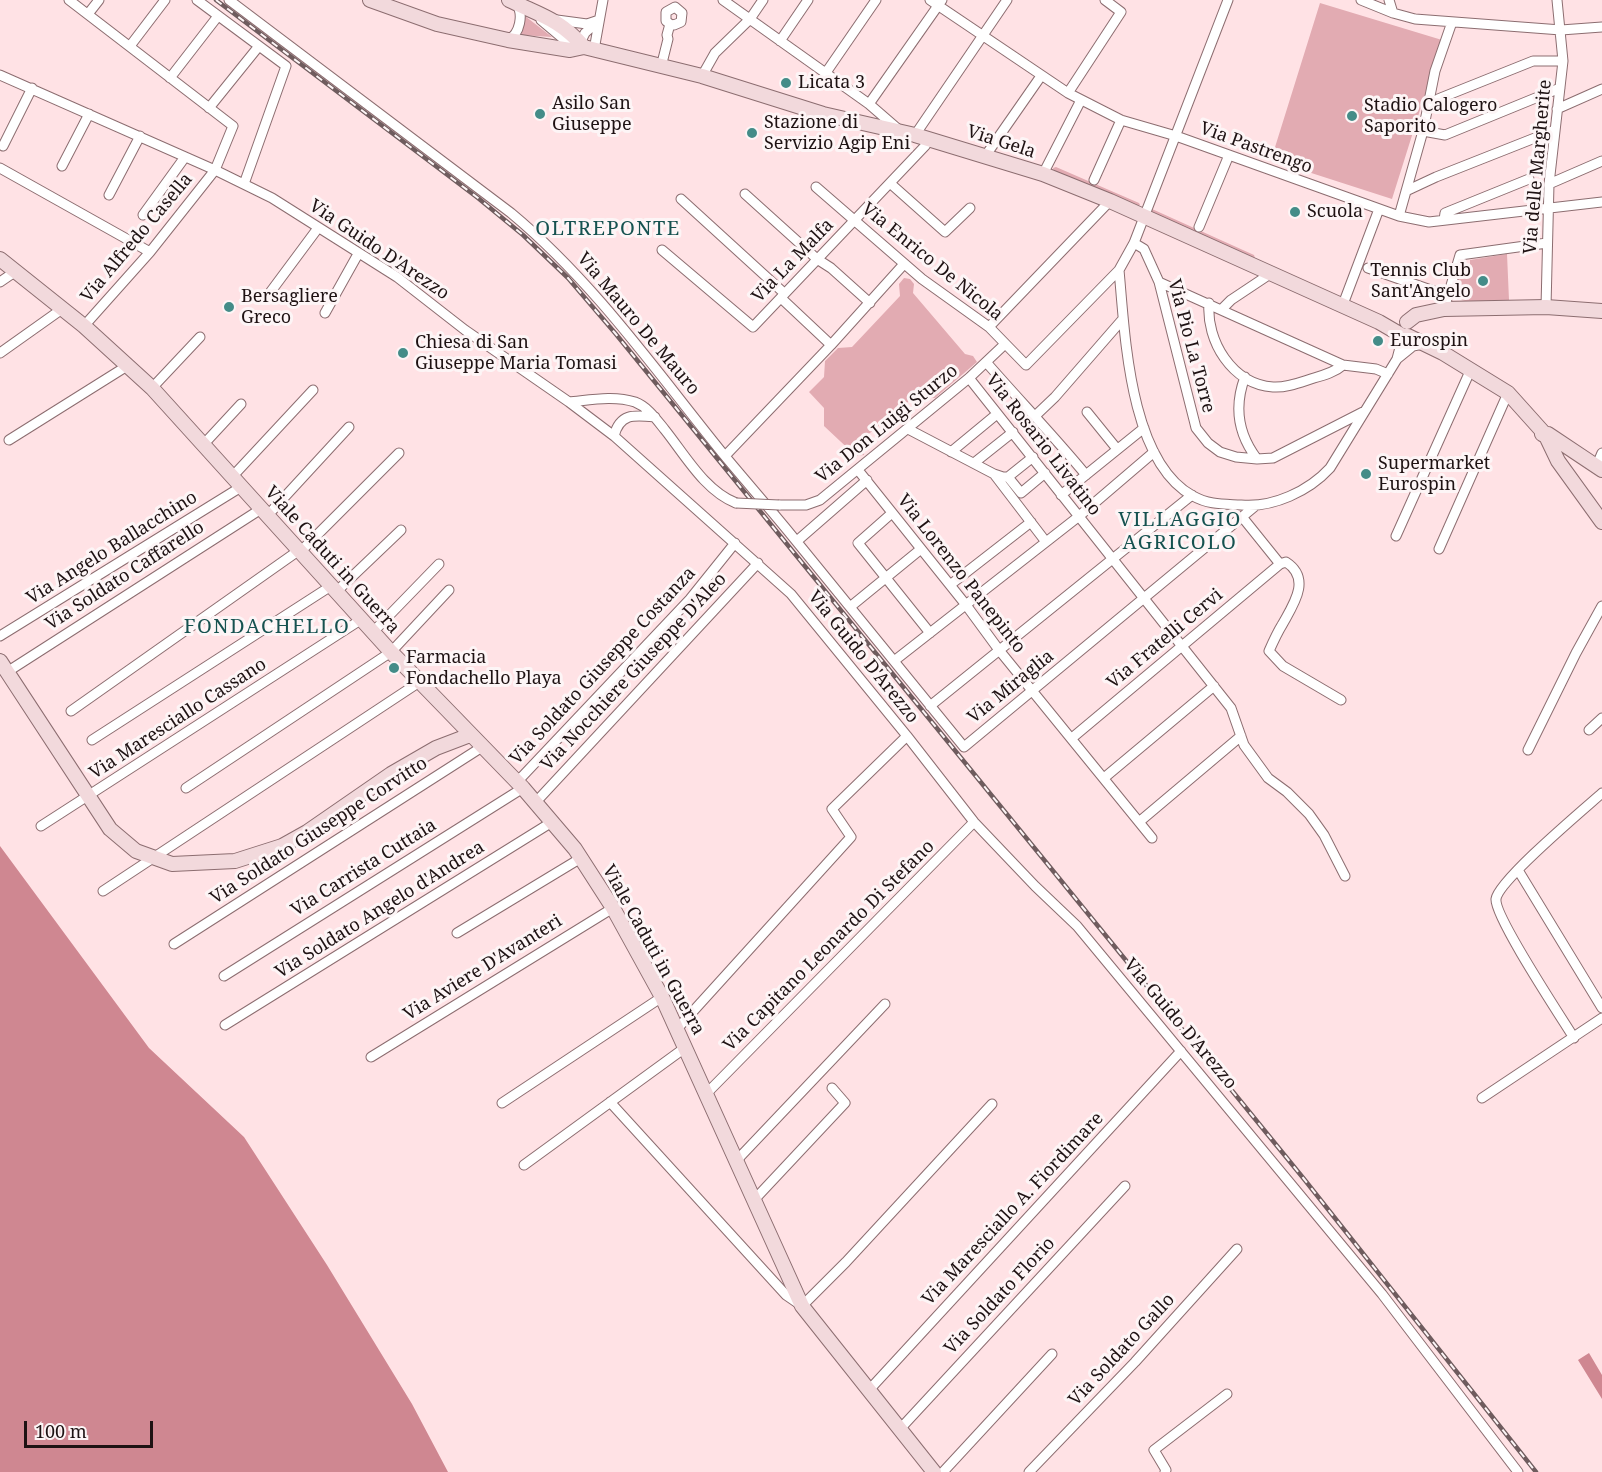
<!DOCTYPE html>
<html>
<head>
<meta charset="utf-8">
<style>
	body { margin:0 }
	#map { position:relative; width:1602px; height:1472px; overflow:hidden; background:#ffe2e5; font-family:"Noto Serif",serif }
	canvas { display:block }
	.scale { position:absolute; left:24px; top:1421px; width:129px; height:27px; box-sizing:border-box; border:3px solid #1e1213; border-top:0; padding-left:8px; font-size:18px; line-height:21px; white-space:nowrap; color:#1e1213; -webkit-text-stroke:4px #fdf5f6; paint-order:stroke }
</style>
</head>
<body>
<div id="map">
<canvas width="1602" height="1472"></canvas>
<div class="scale">100 m</div>
</div>
<script>
const c = document.querySelector('canvas').getContext('2d');
c.lineJoin = 'round';
function fillPath(path, color) {
  c.fillStyle = color;
  c.fill(path, 'evenodd');
}
function strokePath(path, color, width, dash) {
  c.strokeStyle = color;
  c.lineWidth = width;
  c.lineCap = dash ? 'butt' : 'round';
  c.setLineDash(dash || []);
  c.stroke(path);
}
function label(font, color, halo, rows, align = 'center') {
  c.font = font + ' "Noto Serif",serif';
  c.lineWidth = 6;
  c.setLineDash([]);
  c.textBaseline = 'middle';
  c.strokeStyle = halo;
  c.fillStyle = color;
  for (const [text, x, y, turn = 0] of rows) {
    c.save();
    c.translate(x, y);
    c.rotate((+turn || 0) * Math.PI / 180);
    c.textAlign = isNaN(turn) ? turn : align;
    if (halo) c.strokeText(text, 0, 0);
    c.fillText(text, 0, 0);
    c.restore();
  }
}
const green = new Path2D(`
	M 1320,3 L 1442,40 L 1392,199 L 1271,160 Z
	M 525,16 L 552,37 L 521,35 Z
	M 1056,167 L 1139,203 L 1140,205 L 1137,206 L 1054,171 L 1053,168 Z
	M 1152,209 L 1254,255 L 1255,258 L 1150,213 Z
	M 1507,254 L 1509,300 L 1469,302 L 1457,299 L 1455,285 L 1462,267 L 1470,266 L 1470,260 Z
	M 904,278 L 910,279 L 914,284 L 913,293 L 965,354 L 973,356 L 977,362 L 935,398 L 914,397 L 865,437 L 864,455 L 856,456 L 824,426 L 824,408 L 809,392 L 824,377 L 825,361 L 838,348 L 852,347 L 900,296 L 899,284 Z`);
const water = new Path2D(`
	M 0,846 L 149,1048 L 244,1137 L 327,1265 L 412,1404 L 448,1472 L 0,1472 Z
	M 1589,1353 L 1602,1375 L 1602,1399 L 1578,1360 Z`);
const street = new Path2D(`
	M 69,0 L 233,126 L 215,170 L 150,252 L 84,326
	M 197,0 L 286,66 L 244,184
	M 229,0 L 511,213 C 594,282 656,371 724,455 C 748,484 773,512 797,542 C 853,610 908,679 964,747 L 1254,507
	M 723,0 L 869,104 L 899,130
	M 930,0 L 1068,93 L 1121,120 L 1176,136 L 1399,216 L 1429,222 L 1602,202
	M 1361,0 L 1393,13 L 1415,19 L 1561,30 L 1602,27
	M 1389,0 L 1393,13
	M 88,14 L 99,0
	M 541,20 L 566,41 L 570,50
	M 557,20 L 587,24 L 599,20
	M 508,40 C 520,34 524,14 516,3
	M 780,41 L 808,0
	M 130,46 L 165,0
	M 584,47 L 582,39 L 585,33 L 597,22
	M 594,50 L 603,0
	M 661,67 L 668,39 L 667,35 L 670,24 L 666,21 L 666,12 L 675,7 L 682,13 L 681,22 L 674,25 L 670,24
	M 825,74 L 876,0
	M 0,75 L 215,170 L 272,198 L 397,277 L 465,330 L 569,402 L 614,436 L 791,594 L 907,736 L 974,822 L 1035,886 L 1077,926 L 1382,1294 L 1518,1472
	M 702,76 L 715,53 L 750,19 L 763,0
	M 170,78 L 218,16
	M 1068,93 L 1121,12 L 1105,0
	M 1438,99 L 1533,61 L 1563,61
	M 869,104 L 942,0
	M 209,108 L 259,46
	M 1557,109 L 1602,89
	M 1423,131 L 1445,135 L 1560,88
	M 915,135 L 1007,0
	M 3,146 L 32,88
	M 986,155 L 1041,76
	M 62,166 L 89,114
	M 0,168 L 150,252
	M 1043,174 L 1081,100
	M 1094,180 L 1121,120
	M 891,184 L 945,232 L 970,208
	M 1549,184 L 1602,161
	M 816,187 L 922,279 L 989,327 L 1026,365 L 1119,270 L 1134,243 L 1228,0
	M 1406,191 L 1436,177 L 1555,130
	M 745,194 L 817,259 L 831,268 L 870,303
	M 109,195 L 140,136
	M 681,199 L 784,293
	M 143,215 L 185,157
	M 1399,216 L 1423,131 L 1435,71 L 1452,22
	M 1444,220 L 1445,213 L 1529,179
	M 1199,227 L 1229,155
	M 1134,243 L 1144,249 L 1159,282 L 1194,420 L 1196,428 L 1208,443 L 1220,452 L 1236,457 L 1257,459 L 1273,458 L 1363,412
	M 662,250 L 753,327 L 925,146 L 929,139
	M 1368,268 L 1448,296
	M 1119,270 C 1125,334 1129,461 1193,496 C 1209,505 1224,504 1241,505 C 1273,508 1309,491 1330,468 L 1397,359 L 1403,336
	M 0,282 L 16,271
	M 1159,282 L 1343,365 L 1376,369 L 1388,374
	M 266,298 L 318,228
	M 781,298 L 831,345
	M 1209,303 C 1206,341 1232,384 1273,387 C 1287,388 1301,382 1314,378 C 1325,375 1335,372 1343,365
	M 1342,307 L 1379,209
	M 1546,307 L 1549,184 L 1563,61 L 1557,0
	M 1222,309 L 1231,300 L 1270,274
	M 1444,309 L 1460,255 L 1547,243
	M 325,313 L 358,254
	M 989,327 L 1110,201
	M 0,353 L 62,309
	M 1397,359 L 1413,346 L 1423,344
	M 986,362 C 1019,400 1054,436 1086,475
	M 1245,377 C 1234,406 1238,434 1257,459
	M 969,378 L 1231,708 L 1244,745 L 1268,778 L 1287,792 L 1309,814 L 1324,835 L 1345,876
	M 152,388 L 200,337
	M 569,402 C 590,400 614,395 635,402 C 648,407 656,419 665,430 C 685,455 705,491 736,503
	M 1087,412 L 1117,449
	M 1034,417 L 1055,397 L 1122,320
	M 908,429 L 994,474 L 1046,542
	M 614,436 C 620,413 634,415 655,417
	M 9,440 L 127,366
	M 203,445 L 241,404
	M 951,452 L 997,414
	M 725,456 L 831,345 L 904,264
	M 974,463 L 1013,432
	M 1596,467 L 1602,453
	M 858,470 L 966,605 L 999,650 L 1152,838
	M 994,474 L 1003,477 L 1008,477 L 1021,493 L 1045,473
	M 232,477 L 313,390
	M 1008,477 L 1033,457
	M 1061,495 L 1144,428
	M 779,505 L 806,505 L 820,500 L 969,378 L 1005,344
	M 892,513 L 858,543 L 930,633
	M 268,515 L 349,427
	M 1243,518 L 1280,564
	M 1396,536 L 1471,369
	M 797,541 L 867,480
	M 1439,549 L 1508,393
	M 300,552 L 399,453
	M 950,585 L 1031,522
	M 336,592 L 401,530
	M 850,607 L 921,549
	M 374,631 L 439,564
	M 0,636 L 241,487
	M 894,661 L 1078,517 L 1154,452
	M 7,672 L 261,509
	M 930,706 L 1192,495
	M 71,711 L 298,551
	M 1589,730 L 1602,718
	M 1072,738 L 1280,564 L 1286,562 C 1312,579 1293,605 1282,625 C 1277,633 1273,642 1269,651 L 1283,666 L 1341,700
	M 92,740 L 331,586
	M 1528,750 L 1576,653 L 1602,606
	M 1104,778 L 1214,686
	M 517,782 L 690,599 L 735,543
	M 186,788 L 391,652 L 449,590
	M 535,803 L 758,563
	M 1139,822 L 1241,736
	M 41,826 L 362,619
	M 1518,870 L 1602,1008
	M 103,891 L 421,681
	M 457,933 L 581,858
	M 174,944 L 482,747
	M 224,976 L 523,788
	M 225,1025 L 552,822
	M 677,1029 L 851,837 L 832,809 L 907,736
	M 1574,1038 C 1561,1017 1494,916 1496,899 C 1498,881 1584,809 1602,793
	M 371,1057 L 613,908
	M 707,1093 L 974,822
	M 1482,1098 L 1602,1018
	M 610,1102 L 786,1295 L 802,1306 L 846,1262 L 992,1104
	M 502,1103 L 662,997
	M 737,1160 L 885,1004
	M 524,1165 L 686,1047
	M 755,1199 L 845,1103 L 832,1088
	M 870,1389 L 1181,1051
	M 900,1429 L 1125,1186
	M 943,1472 L 1052,1354
	M 1029,1472 L 1135,1362 L 1237,1249
	M 1165,1472 L 1166,1470 L 1154,1450 L 1227,1394`);
const secondary = new Path2D(`
	M 370,0 L 437,24 L 508,40 L 570,50 L 584,47
	M 509,0 C 542,16 559,19 584,47
	M 584,47 L 702,76 L 823,114 L 915,135 L 1043,174 L 1110,201 L 1379,322 L 1403,336 L 1408,336 L 1443,353 L 1508,393 L 1543,432 L 1542,434 L 1546,436 L 1558,461 L 1602,522
	M 0,259 L 84,326 L 152,388 L 391,652 L 523,788 L 575,849 L 613,908 L 662,997 L 802,1306 L 934,1472
	M 1407,322 L 1416,315 L 1444,309 L 1546,307 L 1602,311
	M 1548,434 L 1602,470
	M 0,661 L 110,829 L 136,851 L 172,864 L 235,861 L 282,846 L 307,832 L 391,774 L 436,748 L 470,735`);
const rail = new Path2D(`
	M 216,0 L 478,198 L 523,235 L 568,278 L 615,333 L 1304,1179 L 1536,1472`);
const streetBridge = new Path2D(`
	M 736,503 L 779,505`);
const markers = [
	[786,83,6,"#448c88"],
	[540,114,6,"#448c88"],
	[1352,116,6,"#448c88"],
	[752,133,6,"#448c88"],
	[1295,212,6,"#448c88"],
	[1483,281,6,"#448c88"],
	[229,307,6,"#448c88"],
	[1378,341,6,"#448c88"],
	[403,353,6,"#448c88"],
	[1366,474,6,"#448c88"],
	[394,668,6,"#448c88"]
];
const poiNames = [
	["Licata 3",798,83],
	["Asilo San",552,104],
	["Giuseppe",552,125],
	["Stadio Calogero",1364,106],
	["Saporito",1364,127],
	["Stazione di",764,123],
	["Servizio Agip Eni",764,144],
	["Scuola",1307,212],
	["Tennis Club",1471,271,"right"],
	["Sant'Angelo",1471,292,"right"],
	["Bersagliere",241,297],
	["Greco",241,318],
	["Eurospin",1390,341],
	["Chiesa di San",415,343],
	["Giuseppe Maria Tomasi",415,364],
	["Supermarket",1378,464],
	["Eurospin",1378,485],
	["Farmacia",406,658],
	["Fondachello Playa",406,679]
];
const streetNames = [
	["Via Gela",1001,142,18],
	["Via Pastrengo",1256,148,20],
	["Via delle Margherite",1538,167,-85],
	["Via Alfredo Casella",137,238,-50],
	["Via Guido D'Arezzo",379,250,34],
	["Via La Malfa",793,261,-46],
	["Via Enrico De Nicola",932,262,39],
	["Via Mauro De Mauro",638,324,50],
	["Via Pio La Torre",1191,346,75],
	["Via Don Luigi Sturzo",887,424,-39],
	["Via Rosario Livatino",1043,445,52],
	["Via Angelo Ballacchino",112,548,-32],
	["Viale Caduti in Guerra",332,560,48],
	["Via Lorenzo Panepinto",961,574,52],
	["Via Soldato Caffarello",125,576,-33],
	["Via Fratelli Cervi",1165,639,-40],
	["Via Guido D'Arezzo",863,657,51],
	["Via Soldato Giuseppe Costanza",603,666,-47],
	["Via Nocchiere Giuseppe D'Aleo",634,672,-47],
	["Via Miraglia",1011,687,-39],
	["Via Maresciallo Cassano",178,719,-33],
	["Via Soldato Giuseppe Corvitto",319,831,-33],
	["Via Carrista Cuttaia",364,868,-32],
	["Via Soldato Angelo d'Andrea",380,910,-32],
	["Via Capitano Leonardo Di Stefano",829,946,-45],
	["Viale Caduti in Guerra",653,950,61],
	["Via Aviere D'Avanteri",483,968,-32],
	["Via Guido D'Arezzo",1180,1024,50],
	["Via Maresciallo A. Fiordimare",1013,1209,-47],
	["Via Soldato Florio",1000,1296,-47],
	["Via Soldato Gallo",1122,1350,-47]
];
const neighbourhoodNames = [
	["OLTREPONTE",608,229],
	["VILLAGGIO",1180,520],
	["AGRICOLO",1180,543],
	["FONDACHELLO",267,627]
];
fillPath(green, '#e2abb2');
fillPath(water, '#cf8791');
strokePath(street, '#8c6d70', 11);
strokePath(secondary, '#8c6d70', 16);
strokePath(street, '#fff', 9);
strokePath(secondary, '#f2d9dc', 14);
strokePath(rail, '#6f5c5e', 4.5);
strokePath(rail, '#fdf5f6', 2, [7]);
strokePath(streetBridge, '#8c6d70', 11, []);
strokePath(streetBridge, '#fff', 9);
for (const [x, y, r, color] of markers) {
  const dot = new Path2D();
  dot.arc(x, y, r, 0, 2 * Math.PI);
  c.fillStyle = color;
  c.fill(dot);
  strokePath(dot, '#fdf5f6', 2);
}
label('18px', '#1e1213', '#fdf5f6', poiNames, 'left');
label('18px', '#1e1213', '#fdf5f6', streetNames);
c.letterSpacing = '1.5px';
label('20px', '#165250', '#fdf5f6', neighbourhoodNames);
c.letterSpacing = '0px';
</script>
</body>
</html>
